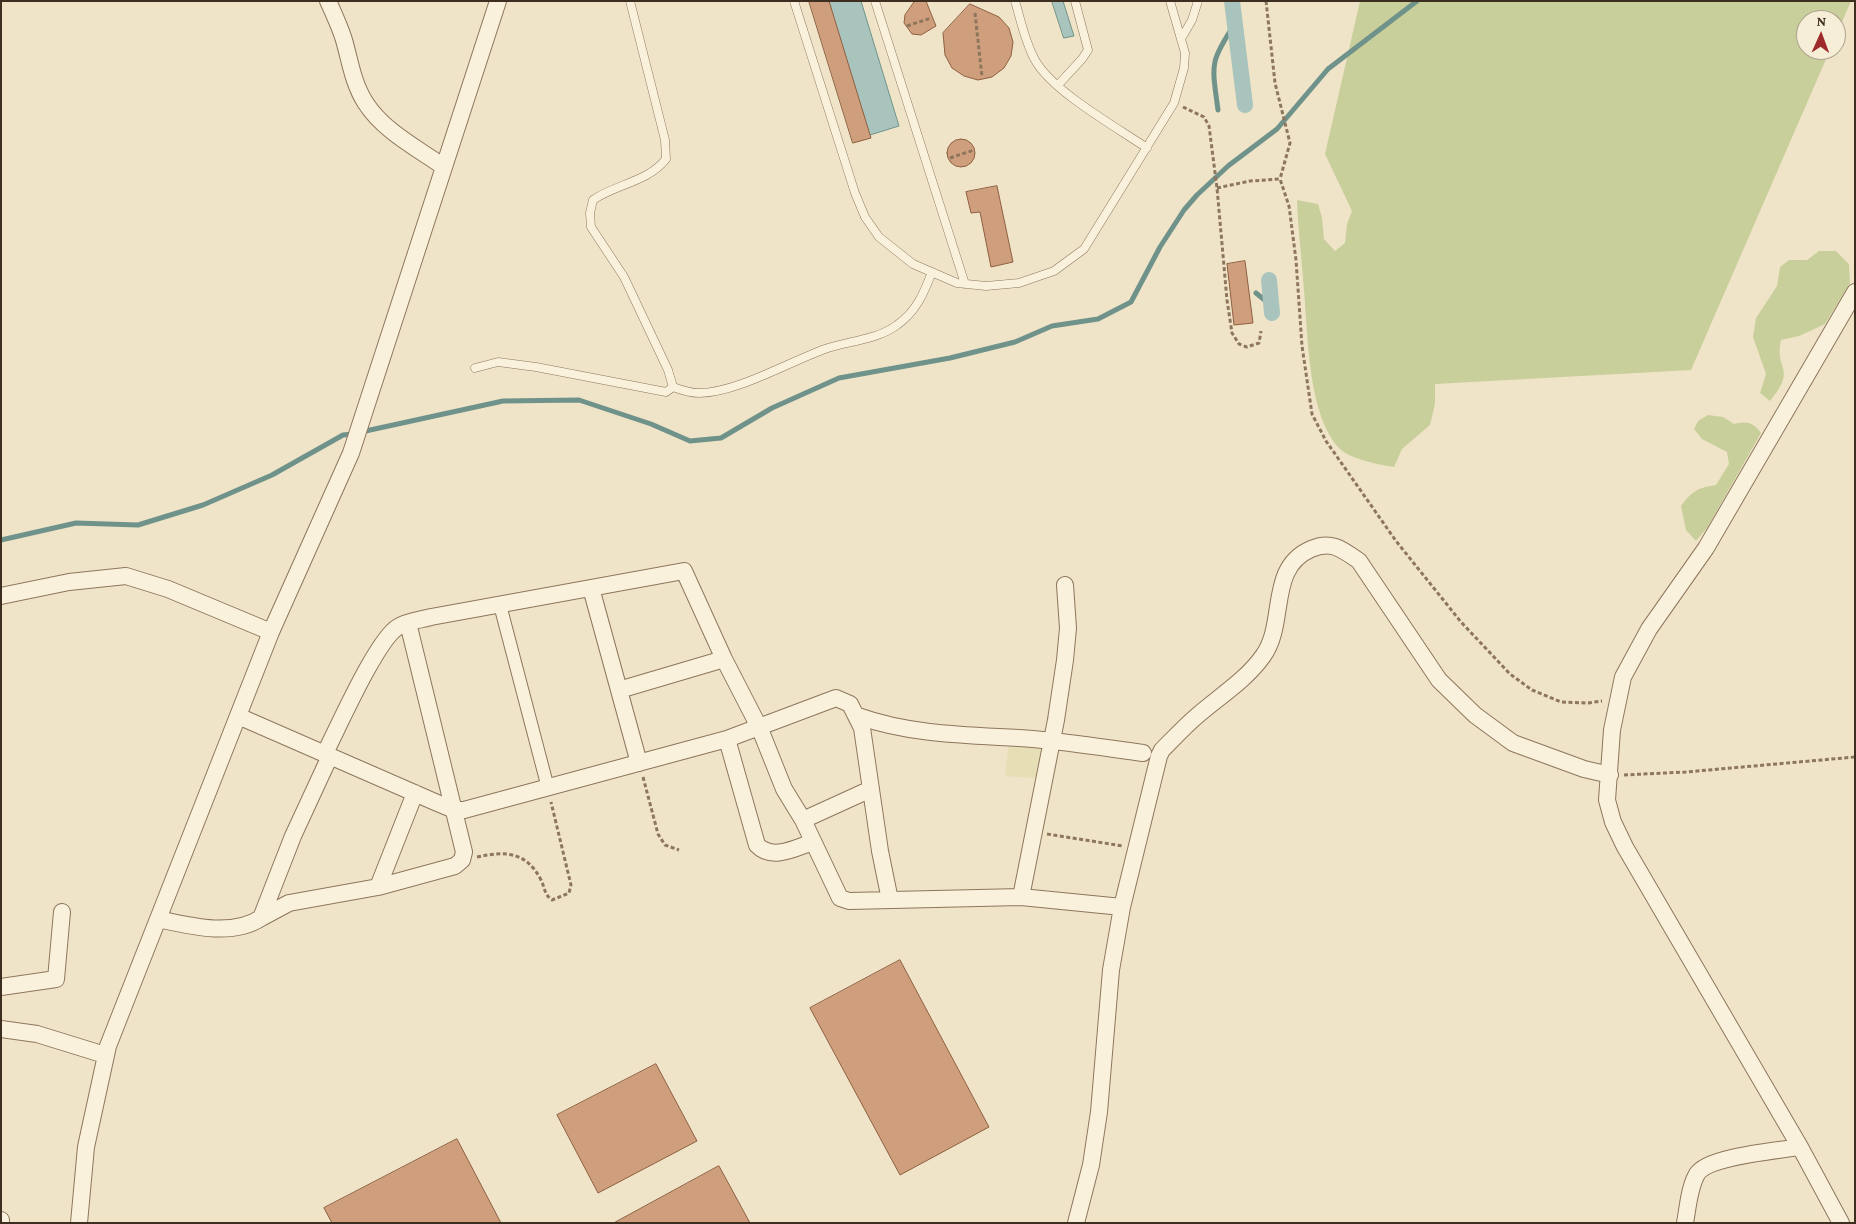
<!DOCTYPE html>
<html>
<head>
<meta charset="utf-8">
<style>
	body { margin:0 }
	#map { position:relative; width:1856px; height:1224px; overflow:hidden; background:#f0e4c8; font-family:"Crimson Pro",serif }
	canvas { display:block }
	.frame { position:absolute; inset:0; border:2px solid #3d2e20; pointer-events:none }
	.north { position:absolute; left:1796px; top:10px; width:50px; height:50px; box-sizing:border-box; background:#f7eed8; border:1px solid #ada18e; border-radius:50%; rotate:2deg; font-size:14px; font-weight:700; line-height:20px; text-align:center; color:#3d2e20 }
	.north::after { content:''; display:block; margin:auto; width:18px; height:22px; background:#9e2a2b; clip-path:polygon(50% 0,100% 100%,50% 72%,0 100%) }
</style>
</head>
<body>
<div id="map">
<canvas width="1856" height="1224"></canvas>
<div class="frame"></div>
<div class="north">N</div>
</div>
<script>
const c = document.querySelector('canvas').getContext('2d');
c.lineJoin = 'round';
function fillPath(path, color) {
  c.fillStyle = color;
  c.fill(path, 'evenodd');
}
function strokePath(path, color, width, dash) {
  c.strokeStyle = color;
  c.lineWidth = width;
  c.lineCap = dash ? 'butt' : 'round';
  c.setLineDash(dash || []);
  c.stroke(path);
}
const farmland = new Path2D(`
	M 1009,742 L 1042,745 L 1035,778 L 1005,776 Z`);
const green = new Path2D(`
	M 1360,1 L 1851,1 L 1836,36 L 1836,20 L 1806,20 L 1806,50 L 1830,50 L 1691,370 L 1435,384 L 1435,404 L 1430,425 L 1402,449 L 1394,467 C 1380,465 1350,459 1340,449 C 1308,417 1308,335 1304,291 C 1302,261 1298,230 1297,200 L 1318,204 L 1322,218 L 1324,239 L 1335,251 L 1345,243 L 1347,224 L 1352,211 L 1325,154 Z
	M 1819,251 L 1836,251 L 1849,264 L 1850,283 L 1825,324 L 1799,336 L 1781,340 C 1774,371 1798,367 1770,401 L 1760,393 L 1766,374 L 1753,337 L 1756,318 L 1777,286 L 1780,267 L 1789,260 L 1807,260 Z
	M 1708,415 L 1723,417 L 1734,424 C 1746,421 1753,422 1761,433 L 1707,528 L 1696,541 L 1686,530 L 1681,506 C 1691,492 1699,487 1716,485 L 1729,464 L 1727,452 L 1702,439 L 1694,429 L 1698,421 Z`);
const water = new Path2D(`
	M 829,1 L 861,1 L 899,126 L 870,135 Z
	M 1052,1 L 1063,1 L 1074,36 L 1064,38 Z
	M948 153a13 13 0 1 1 26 0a13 13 0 1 1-26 0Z`);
const stream = new Path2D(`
	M 1218,110 C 1212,65 1209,62 1235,24
	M 1256,293 L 1272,306
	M 361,432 L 503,401 L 579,400 L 651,424 L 690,441 L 721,438 L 772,408 L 839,378 L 950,358 L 1015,342 L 1052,326 L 1098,319 L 1131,302 L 1160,247 L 1184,210 L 1197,195 L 1228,166 L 1277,129 L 1328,69 L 1417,1
	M 1,540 L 76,523 L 138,525 L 203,505 L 272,475 L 343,435 L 353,434`);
const canal = new Path2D(`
	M 1232,1 L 1245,105
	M 1269,280 L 1272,313`);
const building = new Path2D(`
	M 809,1 L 829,1 L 871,138 L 853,143 Z
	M 915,1 L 926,1 L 936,26 L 921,35 L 912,34 L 904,23 L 905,15 Z
	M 970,4 L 999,17 L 1009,28 L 1013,42 L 1011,56 L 1004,68 L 992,77 L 978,80 L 964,76 L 952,68 L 945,55 L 943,33 Z
	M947 153a14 14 0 1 1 28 0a14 14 0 1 1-28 0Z
	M 997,186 L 1013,262 L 991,267 L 980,212 L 971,213 L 966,192 Z
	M 1245,261 L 1253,323 L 1234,325 L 1227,264 Z
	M 900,960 L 989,1127 L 900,1175 L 810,1008 Z
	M 656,1064 L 697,1141 L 598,1193 L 557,1115 Z
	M 457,1139 L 501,1223 L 332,1223 L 324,1208 Z
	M 719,1166 L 750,1223 L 614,1223 Z`);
const path = new Path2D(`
	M 1266,1 L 1275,83 L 1290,143 L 1280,179
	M 975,13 L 982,77
	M 907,26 L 931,18
	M 1183,107 L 1204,117 L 1209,126 L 1217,188 L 1227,300 L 1232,333 L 1239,344 L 1247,347 L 1259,343 L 1261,331
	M 950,158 L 974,150
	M 1217,188 L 1250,181 L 1280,179 L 1289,206 L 1296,260 L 1302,346 L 1312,414 L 1326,441 L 1396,541 L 1461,622 L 1510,674 L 1532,690 L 1561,702 L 1588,703 L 1602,701
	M 1624,775 L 1686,772 L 1855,757
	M 643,777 L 658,834 L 665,845 L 679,850
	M 1047,834 L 1123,846
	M 477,857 C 505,851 526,851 541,880 C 545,888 544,894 552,900 L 569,893 L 571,885 L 551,802`);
const service = new Path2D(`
	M 794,1 L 855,193 L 865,217 L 879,237 L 913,264 L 957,283 L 986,286 L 1019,283 L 1054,271 L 1084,249 L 1174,103 L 1184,68 L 1185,53 L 1170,1
	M 875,1 L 965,284
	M 1015,1 C 1021,21 1025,42 1035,60 C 1052,91 1116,127 1147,148
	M 1181,39 L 1192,20 L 1198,1
	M 1058,85 L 1082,59 L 1088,50 L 1075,1
	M 475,368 L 498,362 L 536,367 L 666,392 L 673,387 L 668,370 L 624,277 L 591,227 L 590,213 L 593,200 C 616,184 648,182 666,159 L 665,140 L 630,1
	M 673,387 C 681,390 690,393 699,393 C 736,393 789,362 825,349 C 848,341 877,340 897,325 C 916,312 924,293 932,272`);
const pedestrian = new Path2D(`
	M 500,605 L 548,788`);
const minor = new Path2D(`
	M 328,1 C 334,14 340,27 344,40 C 350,61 353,83 365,102 C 383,131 417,148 444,167
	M 591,588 L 639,763
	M 1,596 L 69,582 L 126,576 L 168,589 L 271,632
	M 619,690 L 724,659
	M 238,716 L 435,802 L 454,810 L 464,810 L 727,739 L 836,698 L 850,704 L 862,728 L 880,851 L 890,900
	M 858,716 C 914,736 974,735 1033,739 C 1069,742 1106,748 1143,753
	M 727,739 L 757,845 C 772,861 795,848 813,842
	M 325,753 C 338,728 377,639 398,627 C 407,621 420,620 431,617 L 684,571 L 724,659 L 760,729 L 784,789 L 803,820 L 840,898 L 849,901 L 1021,897 L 1122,907
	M 803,820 L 871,789
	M 378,887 L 415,793
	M 1021,897 L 1056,720 L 1065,660 L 1068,628 L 1065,585
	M 261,918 L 289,903 L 378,887 L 455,866 L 462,860 L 464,852 L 408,623
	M 158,919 C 190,926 232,937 261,918 L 293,836 L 330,756
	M 1,987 L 56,979 L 62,912
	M 1,1029 L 37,1034 L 105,1055
	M 1,1220 L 1,1223
	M 79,1223 L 86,1147 L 108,1046 L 271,632 L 351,453 L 498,1
	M 1076,1223 L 1091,1165 L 1099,1112 L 1111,970 L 1122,907 L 1159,756 L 1162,750 C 1174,738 1185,726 1198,715 C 1220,696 1246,680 1263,656 C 1287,623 1267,568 1311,549 C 1331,540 1342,549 1359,561 L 1439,680 L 1475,715 L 1513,743 L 1584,769 L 1610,775
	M 1685,1223 C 1688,1207 1689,1188 1697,1174 C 1708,1156 1778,1151 1800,1147
	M 1841,1223 L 1800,1147 L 1625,847 L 1613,822 L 1607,800 L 1612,730 L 1623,677 L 1649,629 L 1706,548 L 1855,292`);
fillPath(farmland, '#e6deb5');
fillPath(green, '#c9cf9b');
fillPath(water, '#a9c4bc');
strokePath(water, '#6f938a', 1);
strokePath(stream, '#6f938a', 5);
strokePath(canal, '#a9c4bc', 16);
fillPath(building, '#cf9f7d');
strokePath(building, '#8d5f41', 1);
strokePath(service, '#8d765c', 9);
strokePath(pedestrian, '#8d765c', 14);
strokePath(minor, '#8d765c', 18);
strokePath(path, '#8d765c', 3, [4, 2.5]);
strokePath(service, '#faf1dc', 8);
strokePath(pedestrian, '#faf1dc', 12);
strokePath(minor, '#faf1dc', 16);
</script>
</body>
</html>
